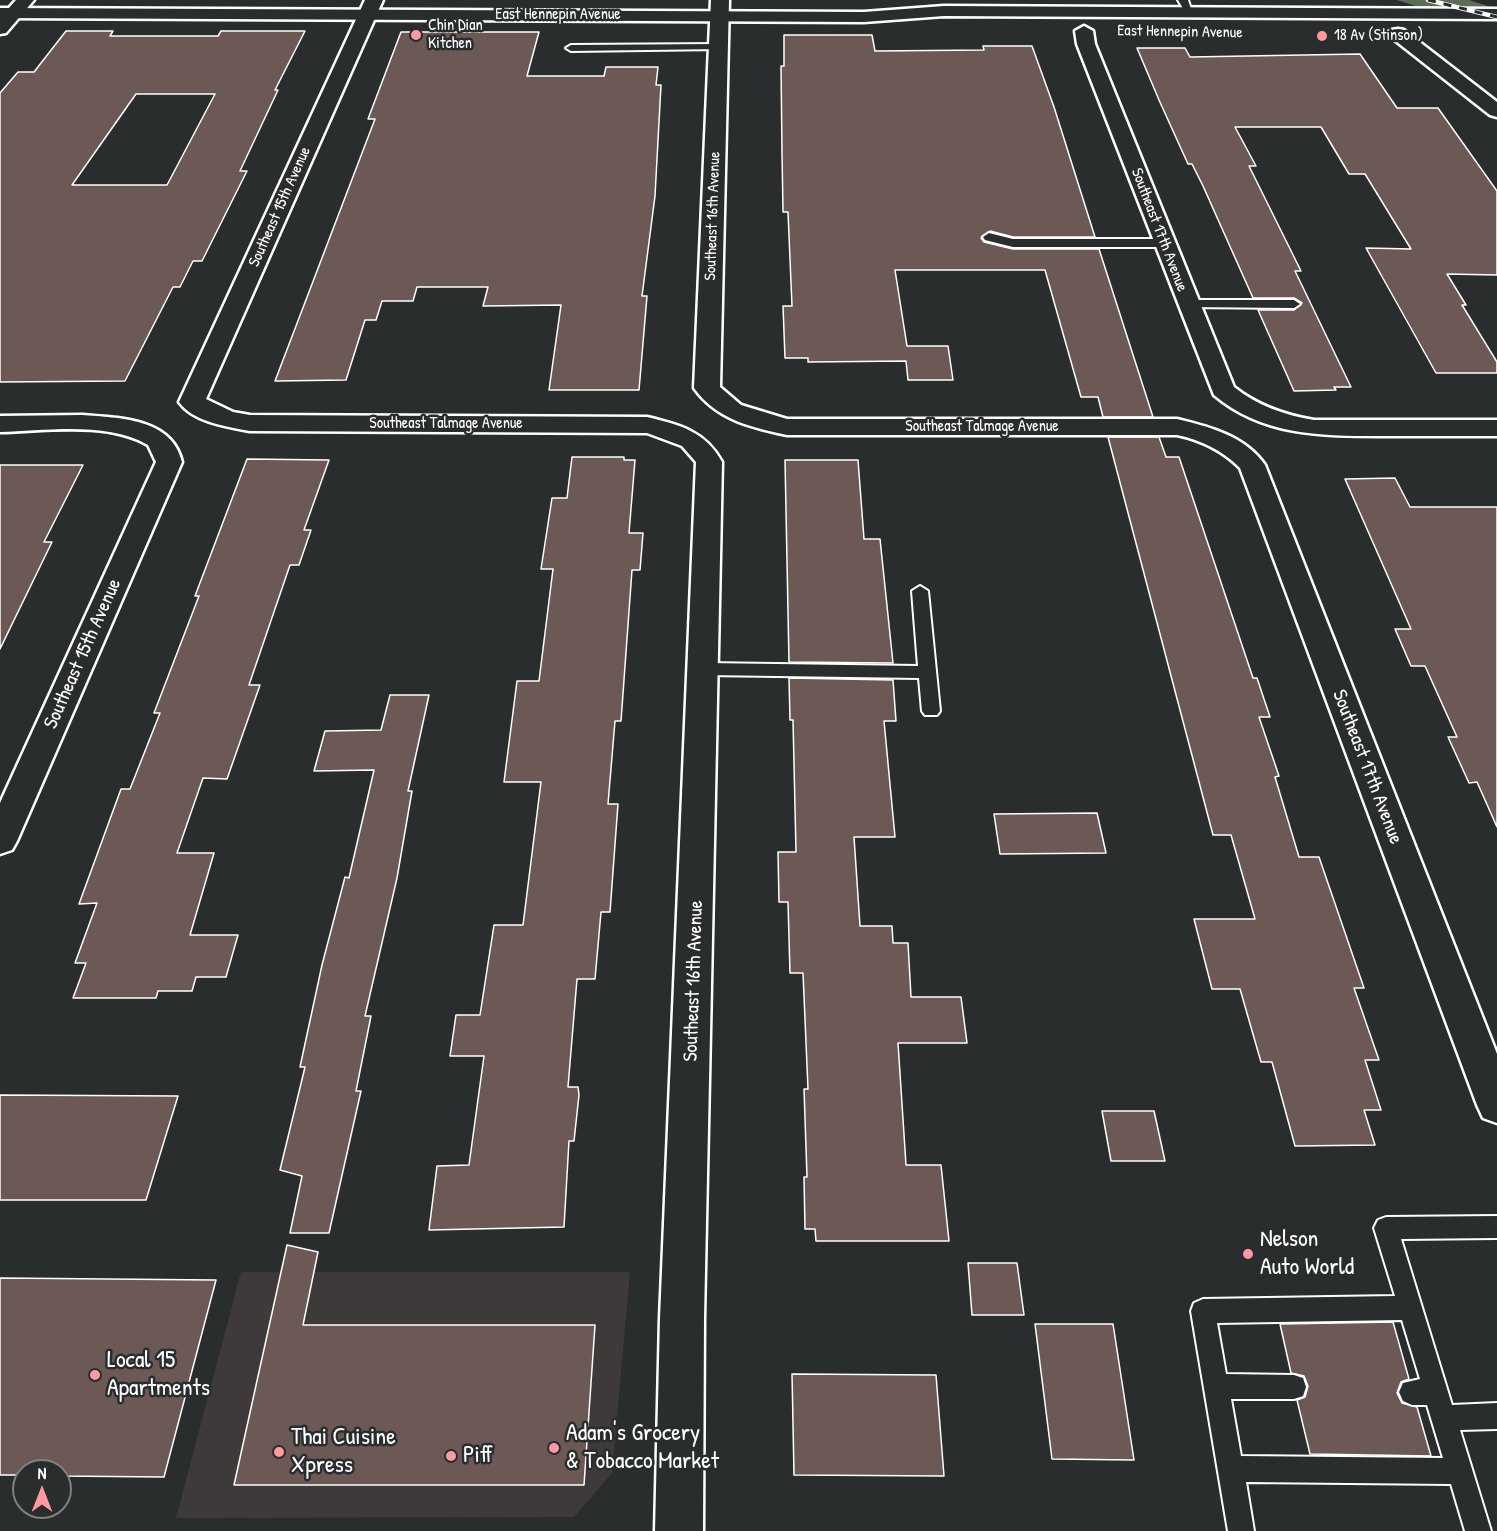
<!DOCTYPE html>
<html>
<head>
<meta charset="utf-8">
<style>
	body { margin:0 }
	#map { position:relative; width:1497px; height:1531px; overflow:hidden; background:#2a2d2e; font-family:"Patrick Hand",sans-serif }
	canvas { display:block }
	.north { position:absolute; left:12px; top:1459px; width:60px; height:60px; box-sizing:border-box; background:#2a2d2e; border:2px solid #7f8182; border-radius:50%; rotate:0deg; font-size:16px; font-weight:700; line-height:24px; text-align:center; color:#fff }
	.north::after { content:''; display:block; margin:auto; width:21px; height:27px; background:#ff9aa2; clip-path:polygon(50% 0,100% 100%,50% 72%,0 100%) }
</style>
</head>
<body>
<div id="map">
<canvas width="1497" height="1531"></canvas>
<div class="north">N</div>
</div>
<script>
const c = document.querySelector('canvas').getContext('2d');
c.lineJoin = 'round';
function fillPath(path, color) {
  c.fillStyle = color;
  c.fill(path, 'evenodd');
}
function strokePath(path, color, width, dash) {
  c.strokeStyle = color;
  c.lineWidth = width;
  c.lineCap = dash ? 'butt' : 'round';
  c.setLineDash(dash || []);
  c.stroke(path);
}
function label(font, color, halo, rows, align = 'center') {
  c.font = font + ' "Patrick Hand",sans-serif';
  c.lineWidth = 5;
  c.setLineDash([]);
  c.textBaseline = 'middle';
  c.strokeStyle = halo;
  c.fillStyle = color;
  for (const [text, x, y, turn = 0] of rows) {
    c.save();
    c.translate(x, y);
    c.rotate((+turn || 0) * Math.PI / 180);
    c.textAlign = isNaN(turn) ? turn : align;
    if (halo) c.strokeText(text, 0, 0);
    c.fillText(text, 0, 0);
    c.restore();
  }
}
const built = new Path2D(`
	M 241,1272 L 630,1272 L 612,1473 L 574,1517 L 176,1518 Z`);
const green = new Path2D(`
	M 1397,0 L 1469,0 L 1494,8 L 1422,8 Z`);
const building = new Path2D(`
	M 66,31 L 113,31 L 110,36 L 218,36 L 221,31 L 305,31 L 275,90 L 278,90 L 240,171 L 247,171 L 202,261 L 193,261 L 180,287 L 173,287 L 125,381 L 0,382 L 0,93 L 18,72 L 34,72 ZM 136,94 L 215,94 L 167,185 L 72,185 Z
	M 401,32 L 539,32 L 527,76 L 604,76 L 606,67 L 658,67 L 656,85 L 661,85 L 655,196 L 642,296 L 647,296 L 639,390 L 549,390 L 561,305 L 483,306 L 488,287 L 417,287 L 413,301 L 382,301 L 376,320 L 365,320 L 346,380 L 275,381 L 375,119 L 368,119 Z
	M 784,35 L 872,35 L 875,51 L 984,50 L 983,46 L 1032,46 L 1054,107 L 1095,237 L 1013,237 L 990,231 L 981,238 L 984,242 L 1013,249 L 1099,249 L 1153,417 L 1103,417 L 1098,397 L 1081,397 L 1045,270 L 895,270 L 907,346 L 948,346 L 953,380 L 908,380 L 906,361 L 808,362 L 808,358 L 785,358 L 783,306 L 792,306 L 788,212 L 783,212 L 782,152 L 781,66 L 784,66 Z
	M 1137,48 L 1185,48 L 1190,57 L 1360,54 L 1397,108 L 1438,108 L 1497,191 L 1497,275 L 1447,274 L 1466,305 L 1462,305 L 1497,362 L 1497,373 L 1436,373 L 1366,248 L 1411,249 L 1365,174 L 1349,174 L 1321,127 L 1235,127 L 1256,166 L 1249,166 L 1301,271 L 1295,271 L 1351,387 L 1334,387 L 1336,390 L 1294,391 L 1258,310 L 1294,310 L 1302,303 L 1294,298 L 1253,298 L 1203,186 L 1192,164 L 1188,164 L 1159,100 Z
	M 1108,437 L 1159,437 L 1166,457 L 1179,457 L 1253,678 L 1257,678 L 1270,717 L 1259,717 L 1279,776 L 1275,777 L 1299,857 L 1319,857 L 1364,988 L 1354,988 L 1379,1060 L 1365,1060 L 1381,1110 L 1364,1110 L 1375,1145 L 1295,1146 L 1272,1062 L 1261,1062 L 1240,989 L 1212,989 L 1194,919 L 1255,919 L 1231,835 L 1213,835 Z
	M 572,457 L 624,457 L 624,460 L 635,460 L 629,533 L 643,533 L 640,570 L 632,570 L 621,721 L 615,721 L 608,804 L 618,804 L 610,912 L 601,912 L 595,979 L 577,979 L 568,1087 L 578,1087 L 579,1095 L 574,1141 L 569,1141 L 564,1227 L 429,1230 L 437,1166 L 469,1165 L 484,1056 L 450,1056 L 456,1015 L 480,1015 L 494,925 L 523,925 L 541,782 L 504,782 L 517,681 L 539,681 L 553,569 L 541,569 L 552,498 L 567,498 Z
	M 247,459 L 329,460 L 304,530 L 311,530 L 299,565 L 290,565 L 249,685 L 260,685 L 227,779 L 203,778 L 177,853 L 214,853 L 190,935 L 238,935 L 226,977 L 196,977 L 192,991 L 158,991 L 156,998 L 73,998 L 86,963 L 75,963 L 97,903 L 79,904 L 121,789 L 130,789 L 160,713 L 154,713 L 199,596 L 195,596 Z
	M 785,460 L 858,460 L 864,539 L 880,539 L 893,663 L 789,662 Z
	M 0,465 L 83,465 L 44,542 L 52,542 L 0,649 Z
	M 1395,478 L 1410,507 L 1497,507 L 1497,827 L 1477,782 L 1469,783 L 1448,737 L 1457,737 L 1425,666 L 1411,666 L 1395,629 L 1411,629 L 1345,479 Z
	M 789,678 L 893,680 L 896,721 L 884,721 L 895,837 L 854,837 L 860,926 L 892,926 L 893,943 L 908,943 L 911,997 L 961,997 L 967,1043 L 898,1043 L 906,1165 L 941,1165 L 949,1241 L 816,1241 L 815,1229 L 805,1229 L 804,1177 L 807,1177 L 804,1089 L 808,1089 L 803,973 L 790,973 L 788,902 L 779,902 L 778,852 L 796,852 L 793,720 L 790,720 Z
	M 390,695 L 429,695 L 408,791 L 412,791 L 397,878 L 365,1016 L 371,1016 L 356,1091 L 361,1091 L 329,1233 L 290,1233 L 302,1176 L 280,1170 L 305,1067 L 300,1067 L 322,965 L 345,877 L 349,878 L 374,770 L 314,771 L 325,731 L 381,730 Z
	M 1097,813 L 1106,853 L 1000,854 L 994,814 Z
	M 0,1095 L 178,1096 L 146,1200 L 0,1200 Z
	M 1102,1111 L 1154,1111 L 1165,1161 L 1111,1161 Z
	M 287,1245 L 318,1252 L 303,1325 L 595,1325 L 584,1485 L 234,1485 Z
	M 968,1263 L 1017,1263 L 1024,1315 L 972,1315 Z
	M 0,1278 L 216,1280 L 164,1477 L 60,1476 L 60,1471 L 24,1471 L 24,1475 L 0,1475 Z
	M 1393,1322 L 1409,1379 L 1401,1382 L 1397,1393 L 1402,1403 L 1417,1407 L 1431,1456 L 1310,1454 L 1297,1400 L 1305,1397 L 1308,1386 L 1304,1376 L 1291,1373 L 1280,1324 Z
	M 1035,1324 L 1113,1324 L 1134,1460 L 1052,1459 Z
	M 792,1374 L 936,1375 L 944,1476 L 794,1475 Z`);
const service = new Path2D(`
	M 1178,0 L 1188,0 L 1193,15 L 1187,15 Z
	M 719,44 L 724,47 L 723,49 L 571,51 L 566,48 L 571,45 Z
	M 989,233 L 1013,239 L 1164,239 L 1170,243 L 1164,247 L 1013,247 L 985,240 L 983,237 Z
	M 1188,300 L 1294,300 L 1300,304 L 1294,308 L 1183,307 L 1183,301 Z
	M 920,586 L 928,591 L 940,711 L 937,715 L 925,715 L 922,711 L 919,678 L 705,675 L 697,669 L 705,663 L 918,666 L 912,591 Z
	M 1497,1216 L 1497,1238 L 1401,1239 L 1452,1405 L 1497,1403 L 1497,1429 L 1460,1430 L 1491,1531 L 1465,1531 L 1451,1484 L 1246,1482 L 1254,1531 L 1228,1531 L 1191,1311 L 1194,1303 L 1203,1299 L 1395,1296 L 1374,1228 L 1378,1220 L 1386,1217 ZM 1402,1320 L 1420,1379 L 1403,1383 L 1399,1392 L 1403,1401 L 1412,1405 L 1427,1405 L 1443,1458 L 1241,1456 L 1231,1399 L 1294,1399 L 1303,1396 L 1306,1387 L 1303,1378 L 1294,1375 L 1226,1374 L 1217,1323 Z`);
const minor = new Path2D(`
	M 16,0 L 34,0 L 6,33 L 0,34 L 0,18 Z
	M 365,0 L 383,0 L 206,399 L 233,412 L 250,415 L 647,417 C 680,425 705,431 722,462 L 704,1318 L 703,1531 L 655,1531 L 660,1318 L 696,462 L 682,446 L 647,433 L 250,431 C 228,427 193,422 179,402 Z
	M 711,0 L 729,0 L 720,387 L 741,405 L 787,419 L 1177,419 C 1210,427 1245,436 1265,465 L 1497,1054 L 1497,1123 L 1483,1118 L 1477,1105 L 1240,468 C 1222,450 1201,440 1177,435 L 787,435 C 751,427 717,420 694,388 Z
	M 1084,26 L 1093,31 L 1095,44 L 1234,387 C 1258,406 1284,415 1314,420 L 1497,420 L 1497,436 C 1460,436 1423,436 1386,436 C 1324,436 1264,437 1214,395 L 1077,44 L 1075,31 Z
	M 82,415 C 119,418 172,418 182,462 L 17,841 L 12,850 L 0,854 L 0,803 L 156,462 L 148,445 C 106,421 46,431 0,432 L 0,416 Z`);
const tertiary = new Path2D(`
	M 1398,29 L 1404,30 L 1497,102 L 1497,117 L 1490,115 L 1392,38 L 1389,34 L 1392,30 Z`);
const secondary = new Path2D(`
	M 944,6 L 1497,9 L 1497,19 L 944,16 L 864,22 L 0,18 L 0,8 L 864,12 Z`);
const rail = new Path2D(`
	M 1428,0 L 1497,17`);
const markers = [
	[416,35,6,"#ff9aa2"],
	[1322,36,6,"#ff9aa2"],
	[1248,1254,6,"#ff9aa2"],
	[95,1375,6,"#ff9aa2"],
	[554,1448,6,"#ff9aa2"],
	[279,1452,6,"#ff9aa2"],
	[451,1456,6,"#ff9aa2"]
];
const farStreetnames = [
	["East Hennepin Avenue",558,15],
	["East Hennepin Avenue",1180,32,1],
	["Southeast 15th Avenue",280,207,-66],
	["Southeast 16th Avenue",713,216,-88],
	["Southeast 17th Avenue",1159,230,69],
	["Southeast Talmage Avenue",446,424],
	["Southeast Talmage Avenue",982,427]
];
const farPoinames = [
	["Chin Dian",428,26],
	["Kitchen",428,44],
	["18 Av (Stinson)",1334,36]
];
const streetNames = [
	["Southeast 15th Avenue",83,654,-66],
	["Southeast 17th Avenue",1367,767,69],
	["Southeast 16th Avenue",694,981,-88]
];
const nearPoinames = [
	["Nelson",1260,1240],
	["Auto World",1260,1268],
	["Local 15",107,1361],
	["Apartments",107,1389],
	["Adam's Grocery",566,1434],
	["& Tobacco Market",566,1462],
	["Thai Cuisine",291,1438],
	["Xpress",291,1466],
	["Piff",463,1456]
];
fillPath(built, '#3e3a3a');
fillPath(green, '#5c6e57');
fillPath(building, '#6c5956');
strokePath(building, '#fff', 1.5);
strokePath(service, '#fff', 4);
strokePath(minor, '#fff', 5);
strokePath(tertiary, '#fff', 5);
strokePath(secondary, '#fff', 5);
fillPath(service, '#2a2d2e');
fillPath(minor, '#2a2d2e');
fillPath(tertiary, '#2a2d2e');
fillPath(secondary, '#2a2d2e');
strokePath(rail, '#fff', 4.5);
strokePath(rail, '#2a2d2e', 3, [8]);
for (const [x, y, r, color] of markers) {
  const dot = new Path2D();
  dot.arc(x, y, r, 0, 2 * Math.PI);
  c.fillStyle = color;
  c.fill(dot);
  strokePath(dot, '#2a2d2e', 2);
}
label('16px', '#fff', '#2a2d2e', farStreetnames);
label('16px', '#fff', '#2a2d2e', farPoinames, 'left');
label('20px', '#fff', '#2a2d2e', streetNames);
label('24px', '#fff', '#2a2d2e', nearPoinames, 'left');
</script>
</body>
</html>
